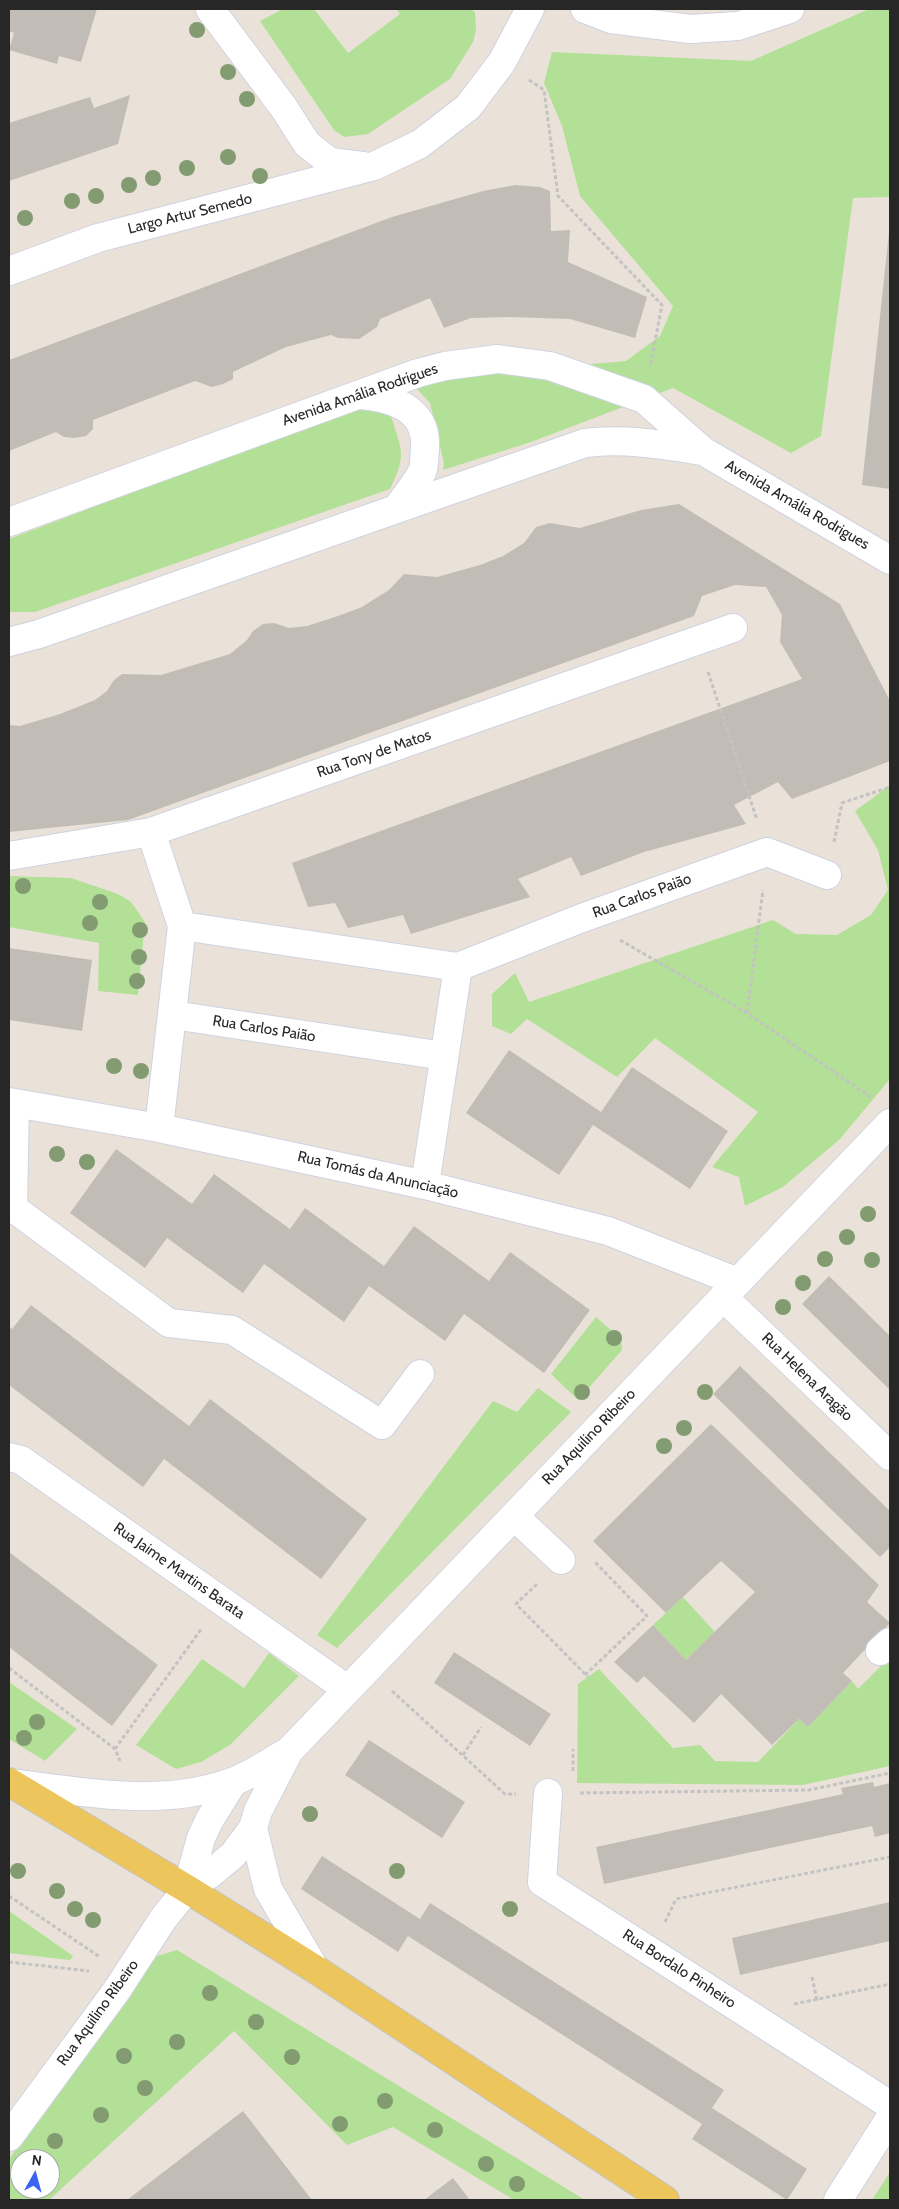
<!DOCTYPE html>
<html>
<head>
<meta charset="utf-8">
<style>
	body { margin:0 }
	#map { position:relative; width:899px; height:2209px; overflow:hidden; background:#eae2d9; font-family:Cabin,sans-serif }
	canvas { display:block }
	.frame { position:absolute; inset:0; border:10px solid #272727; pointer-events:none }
	.north { position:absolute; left:10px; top:2149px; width:50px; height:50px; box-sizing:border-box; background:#fff; border:1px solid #a9a9a9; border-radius:50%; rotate:7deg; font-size:14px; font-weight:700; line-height:20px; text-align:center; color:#272727 }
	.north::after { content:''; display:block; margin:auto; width:18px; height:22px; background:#3c64f4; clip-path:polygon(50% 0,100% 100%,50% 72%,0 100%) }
</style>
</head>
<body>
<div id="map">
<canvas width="899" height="2209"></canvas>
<div class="frame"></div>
<div class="north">N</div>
</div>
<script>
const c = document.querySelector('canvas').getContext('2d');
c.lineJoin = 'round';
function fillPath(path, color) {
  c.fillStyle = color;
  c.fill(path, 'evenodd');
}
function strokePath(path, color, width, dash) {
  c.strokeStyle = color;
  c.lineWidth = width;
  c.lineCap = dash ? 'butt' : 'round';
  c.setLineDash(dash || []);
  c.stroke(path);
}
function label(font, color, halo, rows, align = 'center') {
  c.font = font + ' Cabin,sans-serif';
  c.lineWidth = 4.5;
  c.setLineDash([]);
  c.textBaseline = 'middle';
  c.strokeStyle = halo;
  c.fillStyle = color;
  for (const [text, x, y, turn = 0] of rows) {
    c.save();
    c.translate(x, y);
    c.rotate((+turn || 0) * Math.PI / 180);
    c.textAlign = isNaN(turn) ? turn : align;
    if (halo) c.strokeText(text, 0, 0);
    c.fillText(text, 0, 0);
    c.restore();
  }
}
const green = new Path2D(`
	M 283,9 L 314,9 L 348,53 L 400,14 L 396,9 L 471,9 L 475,12 L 476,30 L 473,42 L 450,79 L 368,134 L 344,137 L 334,130 L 260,21 Z
	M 869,9 L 890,9 L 890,197 L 853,198 L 821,436 L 791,453 L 673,388 L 531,442 L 443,470 L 444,463 L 430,403 L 415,387 L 462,375 L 626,361 L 660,336 L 673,306 L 580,196 L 562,126 L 544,83 L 552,52 L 751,61 Z
	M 366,408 L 380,409 L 391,416 C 402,452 407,454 390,489 L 35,612 L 9,612 L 9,539 L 352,409 Z
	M 890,785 L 890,1079 L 840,1139 L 783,1187 L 745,1206 L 739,1177 L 712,1167 L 758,1112 L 655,1038 L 617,1077 L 527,1019 L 511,1034 L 492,1026 L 492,994 L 515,973 L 529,1002 L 773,920 L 796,934 L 837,935 L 871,915 L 888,890 L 878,850 L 855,811 Z
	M 9,876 L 71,878 L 118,894 L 131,902 L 145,922 L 138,995 L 98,991 L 99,943 L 9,927 Z
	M 596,1317 L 621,1339 L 622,1350 L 578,1400 L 551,1374 Z
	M 538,1388 L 571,1412 L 337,1648 L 317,1635 L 493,1401 L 517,1412 Z
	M 683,1597 L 715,1632 L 686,1660 L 653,1625 Z
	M 269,1653 L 299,1676 L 230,1745 L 201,1762 L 176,1769 L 136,1745 L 202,1659 L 244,1688 Z
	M 890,1657 L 890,1766 L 803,1785 L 577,1783 L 578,1684 L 599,1669 L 673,1748 L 700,1745 L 715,1761 L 758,1762 L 799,1719 L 808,1727 L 852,1681 L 858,1689 Z
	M 9,1682 L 77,1729 L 45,1761 L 9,1739 Z
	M 9,1911 L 73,1956 L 70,1960 L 9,1953 Z
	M 177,1950 L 585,2200 L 514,2200 L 393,2127 L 347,2145 L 234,2031 L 49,2200 L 9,2200 L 9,2159 L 154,1957 ZM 20,2159 L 50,2159 L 50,2189 L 20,2189 Z
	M 890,2172 L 890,2200 L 872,2200 Z`);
const building = new Path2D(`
	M 9,9 L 97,9 L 81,62 L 59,56 L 57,64 L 9,50 L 14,33 L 9,31 Z
	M 130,95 L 118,144 L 9,181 L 9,123 L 90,97 L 94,108 Z
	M 515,185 L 540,187 L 550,191 L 551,231 L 570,230 L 568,262 L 647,297 L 635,338 L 570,319 L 509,317 L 471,318 L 444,328 L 430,298 L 380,319 L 377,327 L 359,339 L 338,338 L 331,335 L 286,347 L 233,372 L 233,379 L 223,384 L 212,387 L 195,381 L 93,420 L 93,429 L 86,436 L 74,438 L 64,437 L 56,432 L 9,451 L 9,360 L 392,217 L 483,191 Z
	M 889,232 L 890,232 L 890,489 L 862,485 Z
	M 679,504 L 840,604 L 890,701 L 890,761 L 792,799 L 778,782 L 734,805 L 746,824 L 644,852 L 581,876 L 571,857 L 518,879 L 530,897 L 411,934 L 403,915 L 348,928 L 335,903 L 308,907 L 292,863 L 802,679 L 780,642 L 782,615 L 766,587 L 735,585 L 702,596 L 694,616 L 128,820 L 9,832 L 9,725 L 20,726 L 60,714 L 95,700 L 107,691 L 114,680 L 122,674 L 161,675 L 230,654 L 247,640 L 253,631 L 263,624 L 274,623 L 289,628 L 307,626 L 338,616 L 362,607 L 376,598 L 389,590 L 404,574 L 437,577 L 480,565 L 503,556 L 524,543 L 536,527 L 550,523 L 580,528 L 641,510 Z
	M 9,948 L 92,960 L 82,1031 L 9,1020 Z
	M 509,1050 L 601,1112 L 632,1067 L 728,1131 L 690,1189 L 593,1125 L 559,1175 L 466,1113 Z
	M 116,1149 L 192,1204 L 214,1174 L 290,1229 L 305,1208 L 384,1266 L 414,1226 L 489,1281 L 510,1252 L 590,1310 L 544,1373 L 464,1314 L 445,1341 L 369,1286 L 344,1322 L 264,1264 L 243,1293 L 167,1238 L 145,1268 L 70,1213 Z
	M 829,1276 L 890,1336 L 890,1390 L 802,1304 Z
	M 31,1305 L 189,1426 L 210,1399 L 367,1519 L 321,1579 L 164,1459 L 143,1487 L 9,1385 L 9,1327 L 12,1329 Z
	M 740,1366 L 890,1511 L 890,1547 L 880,1557 L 713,1394 Z
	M 711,1424 L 879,1585 L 867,1602 L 890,1623 L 843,1673 L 852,1681 L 808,1727 L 799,1719 L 772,1745 L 721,1694 L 694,1723 L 644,1676 L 637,1683 L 614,1662 L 653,1625 L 686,1660 L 755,1592 L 721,1561 L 666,1613 L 593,1541 Z
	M 9,1552 L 158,1665 L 112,1726 L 9,1647 Z
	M 454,1652 L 551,1714 L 530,1746 L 434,1683 Z
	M 369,1740 L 465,1802 L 442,1838 L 345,1775 Z
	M 873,1782 L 874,1787 L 890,1783 L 890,1833 L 875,1837 L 872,1826 L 604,1884 L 596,1847 L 843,1794 L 841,1788 Z
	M 322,1856 L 420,1919 L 430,1903 L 724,2090 L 712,2108 L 807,2169 L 787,2200 L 692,2139 L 702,2124 L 408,1936 L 398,1952 L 301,1889 Z
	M 890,1902 L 890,1941 L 740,1975 L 732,1938 Z
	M 243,2111 L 312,2200 L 127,2200 Z
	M 453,2178 L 470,2200 L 424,2200 Z`);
const path = new Path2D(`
	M 529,80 L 544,90 L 558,196 L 662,305 L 650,367
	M 708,672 L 757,820
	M 834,842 L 842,803 L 890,787
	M 620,940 L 747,1013 L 871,1097
	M 747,1013 L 763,890
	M 537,1584 L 516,1604 L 588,1677
	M 9,1668 L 115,1749 L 120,1761
	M 585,1675 L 647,1616 L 595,1562
	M 392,1691 L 505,1794 L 516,1794
	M 115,1749 L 202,1628
	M 463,1755 L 481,1727
	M 573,1771 L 573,1749
	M 580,1793 L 809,1790 L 890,1773
	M 9,1896 L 100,1957
	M 665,1922 L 676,1899 L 890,1857
	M 9,1962 L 89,1971
	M 812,1977 L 817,2000
	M 794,2004 L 890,1984`);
const minor = new Path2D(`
	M 210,9 L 284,108 L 307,144 L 330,162 L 363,166
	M 585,9 L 611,19 L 690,29 L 738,26 L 790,9
	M 9,271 L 98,238 L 374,166 L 420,144 L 468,107 L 502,62 L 530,9
	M 359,395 C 391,397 428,408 425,449 C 424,456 425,466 422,472 C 416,484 406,495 398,507
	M 9,522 L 418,373 L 445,366 L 498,359 L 550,366 L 644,399 L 703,451 L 890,560
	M 9,642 L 39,634 L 585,443 C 624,438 664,445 703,451
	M 151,832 L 182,926 L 159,1128
	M 9,856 L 151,832 L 733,628
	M 182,926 L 458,967 L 582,918 L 767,852 L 827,875
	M 173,1015 L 444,1056
	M 9,1102 L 159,1128 L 425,1185 L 608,1231 L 738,1282
	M 15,1103 L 13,1208 L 169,1323 L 232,1330 L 382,1425 L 420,1374
	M 425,1185 L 458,967
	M 723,1297 L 890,1456
	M 9,1457 L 21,1460 L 347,1689
	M 514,1516 L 561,1560
	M 880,1651 L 890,1642
	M 10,1783 C 82,1792 161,1808 232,1782 C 252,1775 271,1761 289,1751 L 890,1123
	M 548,1793 L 542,1882 L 890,2105
	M 253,1828 L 268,1889 L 315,1969
	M 187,1889 L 201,1838 L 210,1819 L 233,1782
	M 9,2137 L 117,1990 L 163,1919 L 187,1889 L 210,1874 L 233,1855 L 253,1828 L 258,1811 L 289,1751
	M 838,2200 L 890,2118`);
const major = new Path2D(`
	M 9,1782 L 187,1889 L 315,1969 L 665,2200`);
const trees = [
	[197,30],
	[228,72],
	[247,99],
	[228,157],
	[187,168],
	[260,176],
	[153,178],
	[129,185],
	[96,196],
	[72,201],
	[25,218],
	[23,886],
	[100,902],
	[90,923],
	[140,930],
	[139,957],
	[137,981],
	[114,1066],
	[141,1071],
	[57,1154],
	[87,1162],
	[868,1214],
	[847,1237],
	[825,1259],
	[872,1260],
	[803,1283],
	[783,1307],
	[614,1338],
	[582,1392],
	[705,1392],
	[684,1428],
	[664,1446],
	[37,1722],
	[24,1738],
	[310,1814],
	[18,1871],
	[397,1871],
	[57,1891],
	[75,1909],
	[510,1909],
	[93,1920],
	[210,1993],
	[256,2022],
	[177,2042],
	[124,2056],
	[292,2057],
	[145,2088],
	[385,2101],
	[101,2115],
	[340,2124],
	[435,2130],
	[55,2141],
	[486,2164],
	[517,2184]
];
const streetNames = [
	["Largo Artur Semedo",190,214,-14],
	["Avenida Amália Rodrigues",360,395,-19],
	["Avenida Amália Rodrigues",797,505,30],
	["Rua Tony de Matos",374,754,-19],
	["Rua Carlos Paião",642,896,-20],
	["Rua Carlos Paião",264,1029,9],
	["Rua Tomás da Anunciação",378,1175,13],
	["Rua Helena Aragão",807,1377,44],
	["Rua Aquilino Ribeiro",589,1437,-46],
	["Rua Jaime Martins Barata",179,1571,35],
	["Rua Bordalo Pinheiro",679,1969,33],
	["Rua Aquilino Ribeiro",98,2013,-54]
];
fillPath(green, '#b2e096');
fillPath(building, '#c2bcb6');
strokePath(minor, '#cfd3e0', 30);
strokePath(major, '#c3c3c3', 30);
strokePath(path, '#c3c3c3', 3, [4, 2.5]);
strokePath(minor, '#fff', 28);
strokePath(major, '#ecc65c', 28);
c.fillStyle = '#829b70';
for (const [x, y] of trees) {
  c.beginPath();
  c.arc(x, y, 8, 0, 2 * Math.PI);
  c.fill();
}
label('15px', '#272727', '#fff', streetNames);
</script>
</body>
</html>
